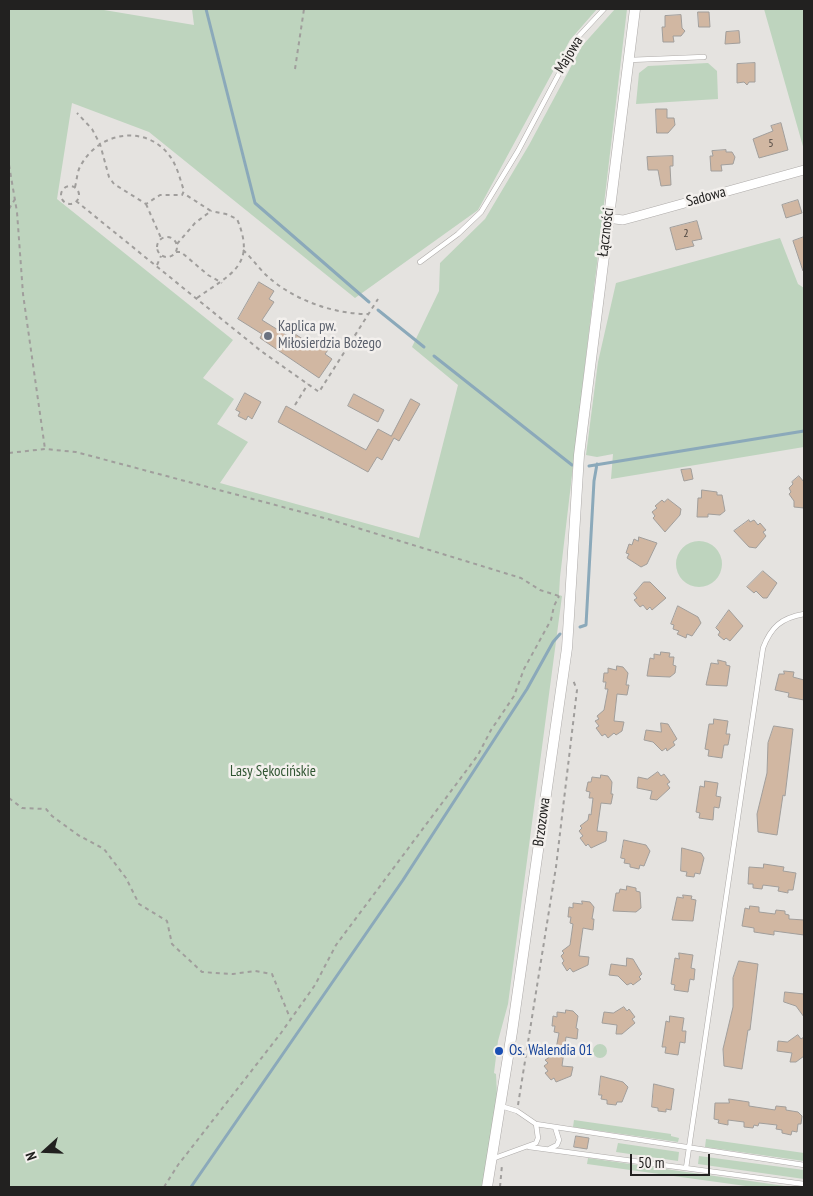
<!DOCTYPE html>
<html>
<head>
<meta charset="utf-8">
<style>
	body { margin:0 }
	#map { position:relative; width:813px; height:1196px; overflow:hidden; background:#e5e3e0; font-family:"PT Sans Narrow",sans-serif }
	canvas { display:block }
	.frame { position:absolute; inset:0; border:10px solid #222120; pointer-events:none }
	.north { position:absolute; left:20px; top:1126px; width:50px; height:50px; -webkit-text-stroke:4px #f3f0ed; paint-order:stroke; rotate:250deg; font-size:14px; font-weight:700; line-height:20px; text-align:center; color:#222120 }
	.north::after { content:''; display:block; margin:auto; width:18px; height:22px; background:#222120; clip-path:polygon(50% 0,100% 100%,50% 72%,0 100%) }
	.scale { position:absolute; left:630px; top:1154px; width:80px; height:22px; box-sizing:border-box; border:2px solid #222120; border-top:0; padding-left:6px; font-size:15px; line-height:18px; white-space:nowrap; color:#222120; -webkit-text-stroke:4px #f3f0ed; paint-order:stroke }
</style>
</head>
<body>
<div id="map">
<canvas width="813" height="1196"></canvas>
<div class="frame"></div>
<div class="north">N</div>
<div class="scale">50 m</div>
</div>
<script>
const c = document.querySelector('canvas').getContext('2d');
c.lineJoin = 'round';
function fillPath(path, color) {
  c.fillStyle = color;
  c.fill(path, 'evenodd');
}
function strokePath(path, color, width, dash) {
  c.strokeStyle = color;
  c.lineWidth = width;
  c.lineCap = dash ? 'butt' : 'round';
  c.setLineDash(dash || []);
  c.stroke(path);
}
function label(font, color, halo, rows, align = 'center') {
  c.font = font + ' "PT Sans Narrow",sans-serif';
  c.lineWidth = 5;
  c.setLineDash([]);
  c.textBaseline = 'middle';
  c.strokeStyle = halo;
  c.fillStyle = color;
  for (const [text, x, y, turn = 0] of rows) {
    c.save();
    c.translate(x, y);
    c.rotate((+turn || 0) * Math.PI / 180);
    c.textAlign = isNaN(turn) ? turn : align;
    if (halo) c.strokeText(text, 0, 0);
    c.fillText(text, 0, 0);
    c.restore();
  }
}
const green = new Path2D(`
	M 9,9 L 98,9 L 194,25 L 192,9 L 597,9 L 570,40 L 478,210 L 355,298 L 149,132 L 72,103 L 57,199 L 233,340 L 203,378 L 234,399 L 217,424 L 248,442 L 220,483 L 419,538 L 458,385 L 412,347 L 439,291 L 440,263 L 485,219 L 529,145 L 582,46 L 615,9 L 627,9 L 560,577 L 559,595 L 562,596 L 508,1004 L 498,1041 L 494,1073 L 496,1074 L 497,1095 L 485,1187 L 9,1187 Z
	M 764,9 L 804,9 L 804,150 Z
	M 708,63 L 717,71 L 718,99 L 636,104 L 639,73 L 648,66 Z
	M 780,238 L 798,284 L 804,288 L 804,447 L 611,479 L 613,454 L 597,457 L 586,455 L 598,362 L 616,283 Z
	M676 564a23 23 0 1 1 46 0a23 23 0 1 1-46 0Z
	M593 1051a7 7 0 1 1 14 0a7 7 0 1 1-14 0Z
	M 574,1120 L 671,1134 L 671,1136 L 679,1138 L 678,1142 L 573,1127 Z
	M 706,1139 L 804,1153 L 804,1161 L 705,1147 Z
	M 618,1143 L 679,1152 L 678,1161 L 616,1152 Z
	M 699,1156 L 804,1170 L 804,1179 L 698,1164 Z
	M 588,1158 L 792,1187 L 753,1187 L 587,1164 Z`);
const stream = new Path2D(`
	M 206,9 L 255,203 L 369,302
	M 378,310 L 424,347
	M 434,356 L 572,465
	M 589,466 L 804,431
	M 580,627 L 586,625 L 594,481 L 597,464
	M 191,1187 L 403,880 L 527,689 L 553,642 L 560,634`);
const building = new Path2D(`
	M 698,12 L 709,12 L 710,27 L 699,27 Z
	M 681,15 L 682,28 L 685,31 L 681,36 L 673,36 L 674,42 L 663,42 L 662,27 L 665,27 L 665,16 Z
	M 739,31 L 740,43 L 725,44 L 726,32 Z
	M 755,63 L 755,82 L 749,82 L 747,85 L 744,82 L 737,83 L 737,64 Z
	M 656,109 L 667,109 L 667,118 L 674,118 L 675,125 L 668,133 L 657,133 Z
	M 781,123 L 788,150 L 759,158 L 753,139 L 773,131 L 771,126 Z
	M 726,150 L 726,152 L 732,152 L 735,157 L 733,164 L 721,165 L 722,171 L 711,171 L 710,156 L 713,156 L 712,151 Z
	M 673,156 L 673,166 L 670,166 L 671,185 L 661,186 L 658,170 L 648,170 L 647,157 Z
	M 798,200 L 802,213 L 786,218 L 782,205 Z
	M 697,221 L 702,239 L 692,241 L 694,246 L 676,250 L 670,228 Z
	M 804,237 L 804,271 L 803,271 L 793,241 Z
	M 259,282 L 274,291 L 269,299 L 274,302 L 262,320 L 296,341 L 295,334 L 318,349 L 320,345 L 328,350 L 325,354 L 332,359 L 319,378 L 260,338 L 262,334 L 238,319 Z
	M 245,393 L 261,402 L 252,419 L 248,416 L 246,420 L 238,416 L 240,412 L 236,410 Z
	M 354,394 L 384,410 L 378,422 L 348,406 Z
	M 411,399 L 420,404 L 399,441 L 394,438 L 382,460 L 377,457 L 368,472 L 278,422 L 286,406 L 366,450 L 378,429 L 391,436 Z
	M 691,469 L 693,479 L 684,481 L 681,470 Z
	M 799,476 L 804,482 L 804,508 L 794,507 L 794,501 L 789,494 L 791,492 L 789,488 L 793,484 L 792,482 Z
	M 702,490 L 717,492 L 717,495 L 722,495 L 725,511 L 720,515 L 708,514 L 708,517 L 697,517 L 698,498 L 701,498 Z
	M 668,499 L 681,509 L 680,515 L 665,532 L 653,518 L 655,516 L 652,512 L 657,508 L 655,506 L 662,500 L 664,502 Z
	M 749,520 L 750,522 L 754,520 L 758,525 L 760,523 L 766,530 L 763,532 L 766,536 L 756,548 L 749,547 L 734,531 Z
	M 639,537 L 657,543 L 647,564 L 641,567 L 627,558 L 629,554 L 626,553 L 629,544 L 632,545 L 634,539 L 638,541 Z
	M 763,571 L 777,583 L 767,598 L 763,598 L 756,591 L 754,593 L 747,587 Z
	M 644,582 L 650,582 L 666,598 L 652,610 L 650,607 L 647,610 L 643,605 L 640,607 L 634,600 L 637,598 L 634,594 Z
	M 678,606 L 698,617 L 701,623 L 692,636 L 687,634 L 686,638 L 677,634 L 679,631 L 673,629 L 674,625 L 671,624 Z
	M 729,610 L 743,626 L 730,641 L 726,638 L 724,640 L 718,635 L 720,632 L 716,628 Z
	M 661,652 L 670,653 L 669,657 L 674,657 L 673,665 L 676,666 L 675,673 L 670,677 L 647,676 L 650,658 L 654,659 L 654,654 L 660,655 Z
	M 718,660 L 726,662 L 726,665 L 730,666 L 727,686 L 706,685 L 711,663 L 718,664 Z
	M 617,666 L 623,667 L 628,673 L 626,685 L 629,685 L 627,695 L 617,694 L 614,721 L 624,722 L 622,731 L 616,735 L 614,733 L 608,738 L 605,734 L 602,736 L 596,728 L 599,726 L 595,721 L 599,719 L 597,716 L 604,710 L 608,689 L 605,689 L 606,682 L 603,682 L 604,673 L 608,673 L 608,668 L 616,670 Z
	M 784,671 L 794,672 L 793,677 L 804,680 L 804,700 L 788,697 L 789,693 L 775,690 L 779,674 L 784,674 Z
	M 714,719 L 728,721 L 726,734 L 730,734 L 729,740 L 728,745 L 724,745 L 722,758 L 708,756 L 709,750 L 705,749 L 709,724 L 713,724 Z
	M 661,723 L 668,724 L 677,739 L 673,742 L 675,745 L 667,751 L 666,748 L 662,751 L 653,742 L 644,740 L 646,730 L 661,732 Z
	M 774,726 L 793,729 L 785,796 L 783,795 L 777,835 L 758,832 L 757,814 L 767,773 L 768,743 Z
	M 658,772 L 661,776 L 664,774 L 670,782 L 667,784 L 670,788 L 657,800 L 650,799 L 652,791 L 637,788 L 638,777 L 647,779 Z
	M 601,775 L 608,776 L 612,782 L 611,794 L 613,794 L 611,804 L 601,803 L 597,831 L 607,832 L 606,841 L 591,848 L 588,844 L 586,846 L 580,838 L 583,836 L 579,831 L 582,828 L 580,826 L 588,820 L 589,814 L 591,815 L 593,798 L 589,798 L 590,792 L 586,791 L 588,782 L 591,782 L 592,777 L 600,778 Z
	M 705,781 L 718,783 L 716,796 L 721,797 L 719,808 L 714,807 L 713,820 L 699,818 L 700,813 L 696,812 L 700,786 L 704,787 Z
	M 624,840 L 646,845 L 650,851 L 644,866 L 640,865 L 639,869 L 630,867 L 630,864 L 624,863 L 625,859 L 621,858 Z
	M 682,848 L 701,853 L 704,858 L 700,874 L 695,873 L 694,877 L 686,876 L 687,872 L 681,871 Z
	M 764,864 L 784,867 L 783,871 L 796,873 L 793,890 L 788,890 L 788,893 L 778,891 L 779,887 L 763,885 L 762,889 L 753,888 L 753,884 L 748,884 L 749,867 L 763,868 Z
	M 627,886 L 636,888 L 636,891 L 640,892 L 641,908 L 636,912 L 613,911 L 616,893 L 619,893 L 620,889 L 626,890 Z
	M 683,895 L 692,896 L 691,899 L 696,900 L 693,921 L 672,920 L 677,897 L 683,898 Z
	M 582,901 L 590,902 L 594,907 L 592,919 L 594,919 L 593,930 L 583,928 L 579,956 L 589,957 L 588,965 L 573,972 L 570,968 L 567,971 L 562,963 L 564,961 L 561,956 L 564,953 L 562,951 L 570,945 L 573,924 L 570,923 L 571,917 L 568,917 L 569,907 L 573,908 L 573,903 L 582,904 Z
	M 750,906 L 759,907 L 759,912 L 775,914 L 776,910 L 785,911 L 785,914 L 789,915 L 789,919 L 804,920 L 804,935 L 774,931 L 774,935 L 754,932 L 754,928 L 742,926 L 745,908 L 749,909 Z
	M 679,953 L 693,955 L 691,968 L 695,969 L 694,980 L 690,979 L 688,992 L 674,990 L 675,985 L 671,984 L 675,958 L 679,959 Z
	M 627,958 L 633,959 L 642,974 L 639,977 L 641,979 L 633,985 L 631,983 L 627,985 L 618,976 L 609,975 L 611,964 L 626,966 Z
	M 739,961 L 758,964 L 750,1030 L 748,1030 L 742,1069 L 724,1066 L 723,1049 L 733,1007 L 733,978 Z
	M 785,992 L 804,994 L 804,1017 L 796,1006 L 784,1002 Z
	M 624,1007 L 627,1011 L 629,1009 L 635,1017 L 632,1019 L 635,1023 L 622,1034 L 616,1034 L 617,1025 L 602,1023 L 604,1012 L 613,1013 Z
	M 566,1010 L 573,1011 L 578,1016 L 576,1028 L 578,1029 L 577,1039 L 566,1037 L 562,1066 L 573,1067 L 571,1076 L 556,1082 L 554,1078 L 551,1080 L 545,1073 L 548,1071 L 544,1066 L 548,1063 L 545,1060 L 553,1055 L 554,1049 L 556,1049 L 559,1033 L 554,1032 L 555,1026 L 552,1026 L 553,1016 L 557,1017 L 557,1012 L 565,1013 Z
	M 670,1016 L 684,1018 L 682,1031 L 686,1031 L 685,1043 L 680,1042 L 678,1055 L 665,1053 L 666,1047 L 662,1047 L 666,1021 L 669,1022 Z
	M 798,1035 L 801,1039 L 804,1037 L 804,1056 L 796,1062 L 790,1062 L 792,1053 L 777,1051 L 778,1041 L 787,1042 Z
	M 601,1076 L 623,1082 L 628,1087 L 622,1102 L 617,1102 L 616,1105 L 607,1104 L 607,1100 L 601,1099 L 602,1095 L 599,1095 Z
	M 654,1084 L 674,1089 L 671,1110 L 666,1109 L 666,1112 L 658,1111 L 658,1108 L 652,1107 Z
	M 729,1099 L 749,1102 L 749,1106 L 775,1110 L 776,1106 L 786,1107 L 786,1110 L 798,1112 L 802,1116 L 801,1124 L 798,1124 L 797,1132 L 792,1131 L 791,1135 L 782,1133 L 782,1130 L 776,1129 L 777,1125 L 759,1123 L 758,1126 L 754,1125 L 753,1128 L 744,1127 L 744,1122 L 728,1120 L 728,1125 L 718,1123 L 719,1120 L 714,1119 L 715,1103 L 729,1103 Z
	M 576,1136 L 589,1138 L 587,1149 L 574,1147 Z`);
const path = new Path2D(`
	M 295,69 L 304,9
	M 9,165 L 17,212 L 23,294 L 45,449
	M61 195a9 9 0 1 1 18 0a9 9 0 1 1-18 0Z
	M 75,187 C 77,180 77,171 81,165 C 99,132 145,124 169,155 C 177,165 180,179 184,191 L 182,195 L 160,195 L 146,204 L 114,184 L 109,177 L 100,144 L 92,129 L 77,113
	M 76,201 L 261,351 L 319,392 L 378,299
	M 146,204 L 161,238
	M 9,209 L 15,199
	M157 247a10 10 0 1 1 20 0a10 10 0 1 1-20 0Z
	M 177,244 L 195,223 L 211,211 L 183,193
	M 243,250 C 251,257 257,266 265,274 C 291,299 332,314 368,314
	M 176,252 L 181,252 L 208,275 L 222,283
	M 157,265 L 161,256
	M 197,298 C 230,274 257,266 237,219 L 226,214 L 211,211
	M 295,405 L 308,384
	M 9,453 L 45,449 L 76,452 L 328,519 L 521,578 L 540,590 L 559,596
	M 9,798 L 22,808 L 46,809 L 52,816 L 78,835 L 104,849 L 126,878 L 139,904 L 167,921 L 172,944 L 202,972 L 233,974 L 255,971 L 272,974 L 290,1018
	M 518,1105 L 556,867 L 577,690 L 573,680
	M 164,1187 L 178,1165 L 281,1033 L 315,985 L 336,945 L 478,755 L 491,730 L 514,696 L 524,669 L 551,620 L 554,606 L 559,596
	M 500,1187 L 502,1165`);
const service = new Path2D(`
	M 629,60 L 704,57
	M 420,262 L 458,234 L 481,212 L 518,151 L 579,36 L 604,9
	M 501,1106 L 517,1111 L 536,1124 L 804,1165
	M 529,1147 L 804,1184
	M 549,1149 L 557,1145 L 559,1140 L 555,1127
	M 492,1159 L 536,1143 L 538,1138 L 536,1124
	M 686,1168 L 763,648 C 771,627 781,618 804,614`);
const minor = new Path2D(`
	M 607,218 L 623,220 L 638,216 L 804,170`);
const tertiary = new Path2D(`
	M 487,1187 L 512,1032 L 567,648 L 579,455 L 635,9`);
const markers = [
	[268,336,5,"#6b7280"],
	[499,1051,5,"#1a4fb4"]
];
const numberNames = [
	["5",771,144],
	["2",686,234]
];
const streetNames = [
	["Majowa",569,55,-59],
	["Sadowa",706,197,-15],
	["Łączności",606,232,-83],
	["Brzozowa",542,822,-82]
];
const worshipNames = [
	["Kaplica pw.",278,327],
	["Miłosierdzia Bożego",278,344]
];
const parkNames = [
	["Lasy Sękocińskie",273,772]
];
const transitNames = [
	["Os. Walendia 01",509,1051]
];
fillPath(green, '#bed4be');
strokePath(stream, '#8ba9ba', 3);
fillPath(building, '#d1b7a2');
strokePath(building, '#a19e9b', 1);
strokePath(service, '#aeaba9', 5.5);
strokePath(minor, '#aeaba9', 10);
strokePath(tertiary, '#aeaba9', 11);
strokePath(path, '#a09e9c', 2, [4, 4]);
strokePath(service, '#fff', 4.5);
strokePath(minor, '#fff', 9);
strokePath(tertiary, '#fff', 10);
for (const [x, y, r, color] of markers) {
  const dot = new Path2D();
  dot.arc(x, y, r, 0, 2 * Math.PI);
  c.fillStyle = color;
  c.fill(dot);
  strokePath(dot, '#f3f0ed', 2);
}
label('12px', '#4e4640', null, numberNames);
label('15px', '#222120', '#f3f0ed', streetNames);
label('15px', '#5b616d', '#f3f0ed', worshipNames, 'left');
label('15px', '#305532', '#f3f0ed', parkNames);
label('15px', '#164399', '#f3f0ed', transitNames, 'left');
</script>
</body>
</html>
